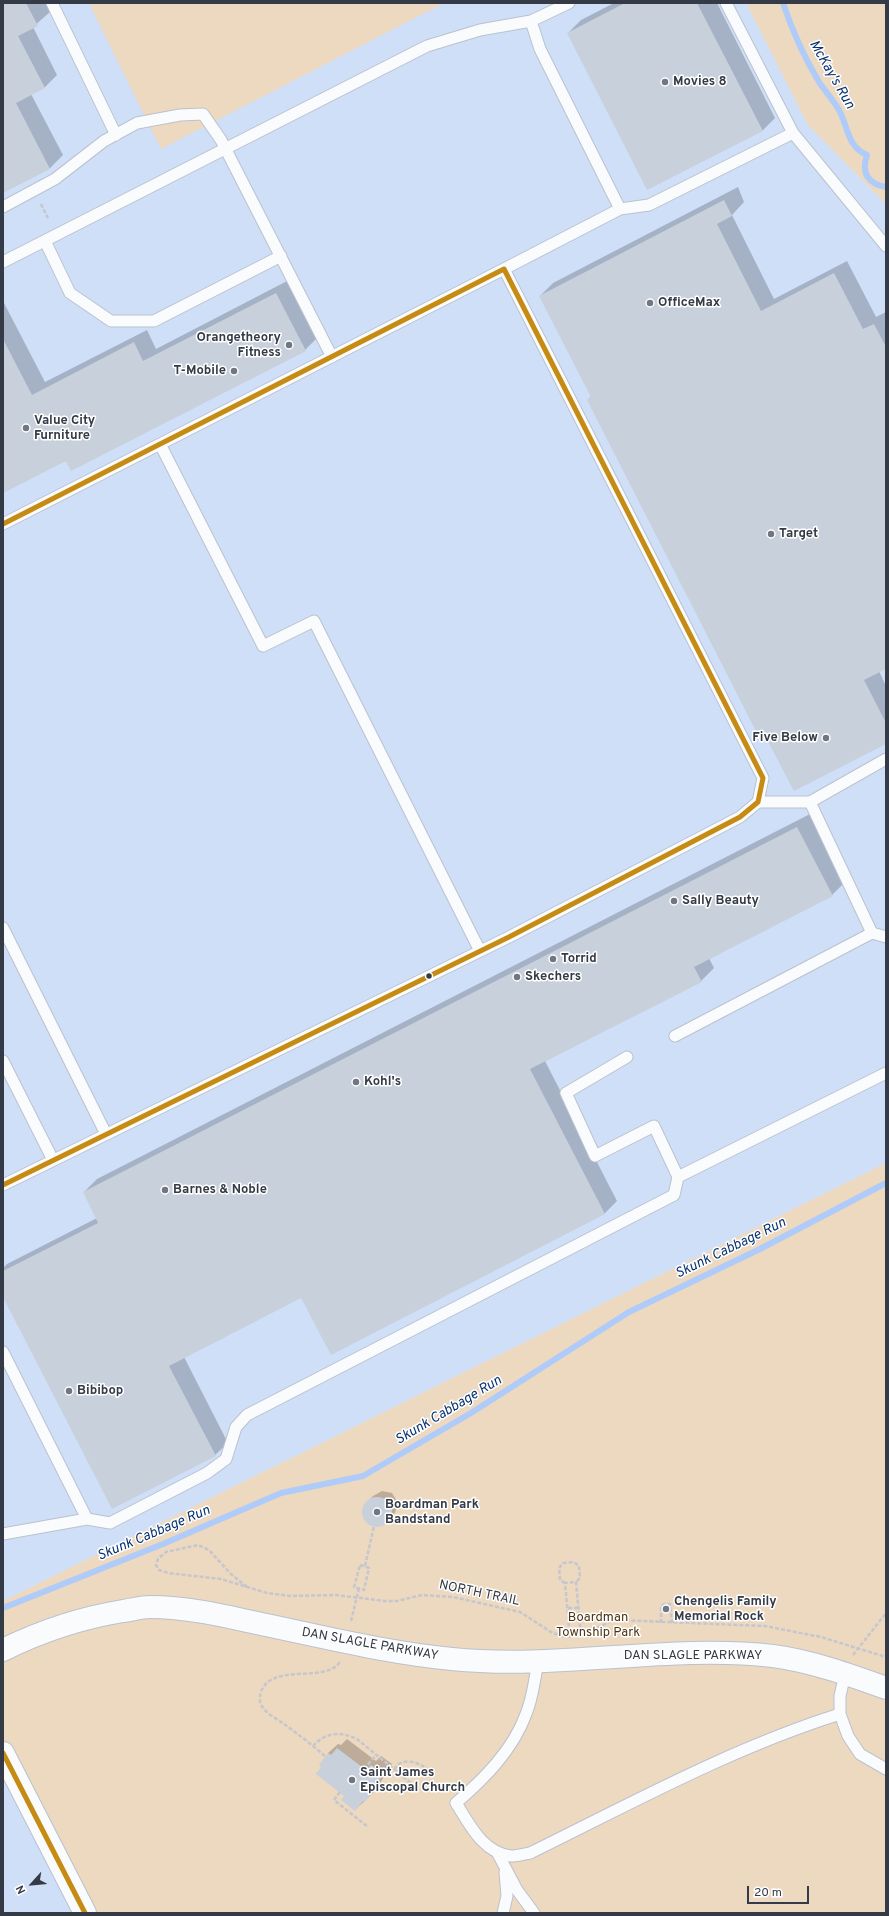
<!DOCTYPE html>
<html>
<head>
<meta charset="utf-8">
<style>
	body { margin:0 }
	#map { position:relative; width:889px; height:1916px; overflow:hidden; background:#dee7f4; font-family:Overpass,sans-serif }
	canvas { display:block }
	.frame { position:absolute; inset:0; border:4px solid #343b46; pointer-events:none }
	.north { position:absolute; left:12px; top:1864px; width:40px; height:40px; -webkit-text-stroke:3px #fff; paint-order:stroke; rotate:243deg; font-size:11px; font-weight:700; line-height:16px; text-align:center; color:#343b46 }
	.north::after { content:''; display:block; margin:auto; width:14px; height:18px; background:#343b46; clip-path:polygon(50% 0,100% 100%,50% 72%,0 100%) }
	.scale { position:absolute; left:747px; top:1886px; width:62px; height:18px; box-sizing:border-box; border:2px solid #343b46; border-top:0; padding-left:5px; font-size:12px; line-height:14px; white-space:nowrap; color:#343b46; -webkit-text-stroke:3px #fff; paint-order:stroke }
</style>
</head>
<body>
<div id="map">
<canvas width="889" height="1916"></canvas>
<div class="frame"></div>
<div class="north">N</div>
<div class="scale">20 m</div>
</div>
<script>
const c = document.querySelector('canvas').getContext('2d');
c.lineJoin = 'round';
function fillPath(path, color) {
  c.fillStyle = color;
  c.fill(path, 'evenodd');
}
function strokePath(path, color, width, dash) {
  c.strokeStyle = color;
  c.lineWidth = width;
  c.lineCap = dash ? 'butt' : 'round';
  c.setLineDash(dash || []);
  c.stroke(path);
}
function label(font, color, halo, rows, align = 'center') {
  c.font = font + ' Overpass,sans-serif';
  c.lineWidth = 3;
  c.setLineDash([]);
  c.textBaseline = 'middle';
  c.strokeStyle = halo;
  c.fillStyle = color;
  for (const [text, x, y, turn = 0] of rows) {
    c.save();
    c.translate(x, y);
    c.rotate((+turn || 0) * Math.PI / 180);
    c.textAlign = isNaN(turn) ? turn : align;
    if (halo) c.strokeText(text, 0, 0);
    c.fillText(text, 0, 0);
    c.restore();
  }
}
const built = new Path2D(`
	M 3,3 L 746,3 L 808,125 L 883,201 L 886,207 L 886,1163 L 3,1601 Z
	M 3,1753 L 85,1913 L 3,1913 Z`);
const green = new Path2D(`
	M 89,3 L 444,3 L 161,149 Z
	M 746,3 L 886,3 L 886,207 L 883,201 L 808,125 Z
	M 886,1163 L 886,1913 L 85,1913 L 3,1753 L 3,1601 Z`);
const shadow = new Path2D(`
	M 3,3 L 46,3 L 50,12 L 33,27 L 57,75 L 44,88 L 31,94 L 63,155 L 50,168 L 3,192 Z
	M 614,3 L 717,3 L 775,118 L 762,131 L 568,33 L 581,20 Z
	M 738,187 L 744,202 L 732,215 L 774,299 L 847,261 L 876,317 L 886,312 L 886,668 L 879,671 L 886,686 L 886,743 L 588,400 L 591,396 L 540,296 L 553,283 Z
	M 289,280 L 318,337 L 305,350 L 67,460 L 3,492 L 3,301 L 45,382 L 147,330 L 156,349 Z
	M 810,814 L 845,882 L 832,895 L 709,958 L 714,968 L 701,981 L 545,1061 L 617,1201 L 604,1214 L 302,1297 L 184,1357 L 228,1443 L 215,1455 L 3,1295 L 3,1268 L 7,1264 L 97,1218 L 84,1192 L 97,1179 Z
	M 382,1491 L 392,1493 L 398,1503 L 395,1513 L 379,1526 L 368,1523 L 363,1514 L 366,1503 L 373,1496 Z
	M 347,1739 L 376,1761 L 381,1756 L 392,1764 L 375,1791 L 355,1810 L 346,1796 L 328,1753 L 338,1744 L 341,1745 Z`);
const stream = new Path2D(`
	M 783,3 C 792,30 804,57 819,82 C 825,91 833,100 839,110 C 848,126 847,147 867,155 C 861,173 868,184 886,187
	M 3,1608 L 163,1544 L 281,1493 L 363,1476 L 471,1413 L 629,1312 L 760,1249 L 886,1183`);
const building = new Path2D(`
	M 3,3 L 26,3 L 38,26 L 18,36 L 45,88 L 16,103 L 50,169 L 3,193 Z
	M 625,3 L 697,3 L 763,131 L 647,190 L 567,33 Z
	M 724,200 L 732,216 L 717,224 L 761,311 L 834,273 L 863,329 L 874,324 L 886,347 L 886,669 L 864,680 L 886,723 L 886,744 L 794,791 L 763,732 L 758,735 L 587,400 L 591,397 L 539,296 Z
	M 276,293 L 306,351 L 71,471 L 66,461 L 3,493 L 3,339 L 32,395 L 134,342 L 143,361 Z
	M 797,827 L 833,896 L 694,967 L 702,982 L 530,1069 L 605,1214 L 331,1355 L 301,1298 L 169,1366 L 216,1456 L 112,1509 L 3,1297 L 3,1271 L 98,1223 L 83,1192 Z
	M362 1512a15 15 0 1 1 30 0a15 15 0 1 1-30 0Z
	M 337,1748 L 366,1770 L 371,1765 L 383,1774 L 375,1786 L 376,1787 L 365,1802 L 363,1801 L 355,1811 L 341,1800 L 344,1796 L 316,1774 L 321,1767 L 319,1765 L 328,1753 L 331,1755 Z`);
const path = new Path2D(`
	M 41,204 L 48,218
	M 360,1565 L 369,1568 L 364,1590 L 354,1587 Z
	M 365,1566 L 374,1526
	M 565,1583 L 560,1580 L 559,1568 L 563,1563 L 574,1562 L 579,1566 L 580,1578 L 576,1582
	M 247,1587 L 231,1574 L 209,1550 L 198,1545 L 166,1552 L 158,1559 L 156,1565 L 159,1570 L 168,1573 L 221,1579 L 267,1593 L 290,1596 L 336,1595 L 384,1601 L 397,1601 L 422,1595 L 453,1597 L 520,1612 L 551,1632 L 564,1637
	M 568,1608 L 578,1608
	M 351,1621 L 359,1588
	M 661,1623 L 661,1606 L 664,1604 L 670,1604 L 672,1623
	M 581,1636 L 609,1622 L 616,1620 L 765,1626 L 821,1637 L 886,1657
	M 570,1638 L 565,1583 L 576,1582 L 581,1636
	M 853,1655 L 886,1613
	M 313,1746 C 326,1732 340,1731 357,1739 L 417,1788
	M 325,1756 C 312,1745 298,1734 284,1724 C 273,1716 255,1709 261,1692 C 271,1662 325,1684 340,1662
	M 364,1769 L 376,1755
	M 394,1769 C 396,1767 398,1764 401,1763 C 412,1758 428,1767 433,1776
	M 340,1792 L 334,1800 L 368,1827`);
const service = new Path2D(`
	M 52,3 L 116,135
	M 726,3 L 793,133 L 886,246
	M 3,207 L 55,179 L 104,141 L 137,123 L 180,115 L 203,114 L 221,140 L 332,357
	M 620,209 L 649,205 L 793,133
	M 45,241 L 70,293 L 111,321 L 154,321 L 281,256
	M 3,262 L 427,46 L 480,30 L 531,21 L 569,3
	M 160,444 L 263,646 L 314,621 L 480,951
	M 3,524 L 504,269 L 620,209 L 540,49 L 531,21
	M 758,802 L 810,802 L 872,933 L 886,937
	M 810,802 L 886,759
	M 3,928 L 106,1134
	M 675,1036 L 872,933
	M 627,1057 L 566,1093 L 595,1156 L 654,1126 L 678,1177 L 886,1073
	M 3,1061 L 53,1160
	M 3,1185 L 509,937 L 740,817 L 758,802 L 763,778 L 504,269
	M 3,1352 L 87,1519 L 3,1534
	M 87,1519 L 110,1523 L 207,1473 L 226,1459 L 236,1427 L 247,1415 L 674,1195 L 678,1177
	M 538,1660 C 535,1678 533,1697 526,1714 C 513,1750 484,1779 456,1803 C 470,1825 483,1853 511,1856 C 517,1856 524,1854 530,1853 C 632,1803 732,1748 840,1714
	M 845,1674 L 840,1696 L 840,1714 L 848,1736 L 860,1754 L 886,1769
	M 497,1852 L 517,1890 L 534,1913
	M 503,1913 L 507,1896 L 505,1872`);
const minor = new Path2D(`
	M 3,1650 C 41,1631 81,1618 123,1611 C 132,1610 141,1607 150,1607 C 187,1607 225,1616 261,1624 C 324,1637 388,1653 452,1659 C 559,1670 666,1644 773,1656 C 811,1661 850,1675 886,1688`);
const primary = new Path2D(`
	M 3,1753 L 85,1913`);
const bus1 = new Path2D(`
	M 3,524 L 504,269
	M 3,1185 L 509,937 L 740,817 L 758,802 L 763,778 L 504,269
	M 3,1753 L 85,1913`);
const markers = [
	[665,82,4,"#707783"],
	[650,303,4,"#707783"],
	[289,345,4,"#707783"],
	[234,371,4,"#707783"],
	[26,428,4,"#707783"],
	[771,534,4,"#707783"],
	[826,738,4,"#707783"],
	[674,901,4,"#707783"],
	[553,959,4,"#707783"],
	[429,976,3.5,"#343b46"],
	[517,977,4,"#707783"],
	[356,1082,4,"#707783"],
	[165,1190,4,"#707783"],
	[69,1391,4,"#707783"],
	[377,1512,4,"#707783"],
	[666,1609,4,"#707783"],
	[352,1780,4,"#707783"]
];
const poiNames = [
	["Movies 8",673,82],
	["OfficeMax",658,303],
	["Orangetheory",281,338,"right"],
	["Fitness",281,353,"right"],
	["T-Mobile",226,371,"right"],
	["Value City",34,421],
	["Furniture",34,436],
	["Target",779,534],
	["Five Below",818,738,"right"],
	["Sally Beauty",682,901],
	["Torrid",561,959],
	["Skechers",525,977],
	["Kohl's",364,1082],
	["Barnes & Noble",173,1190],
	["Bibibop",77,1391],
	["Boardman Park",385,1505],
	["Bandstand",385,1520],
	["Chengelis Family",674,1602],
	["Memorial Rock",674,1617],
	["Saint James",360,1773],
	["Episcopal Church",360,1788]
];
const streetNames = [
	["NORTH TRAIL",479,1594,12],
	["DAN SLAGLE PARKWAY",370,1645,10],
	["DAN SLAGLE PARKWAY",693,1656]
];
const parkNames = [
	["Boardman",598,1618],
	["Township Park",598,1633]
];
const waterNames = [
	["McKay's Run",831,75,60],
	["Skunk Cabbage Run",731,1249,-26],
	["Skunk Cabbage Run",449,1411,-31],
	["Skunk Cabbage Run",154,1534,-23]
];
fillPath(built, '#cfdff8');
fillPath(green, '#edd8c0');
fillPath(shadow, '#0003');
strokePath(stream, '#aecbfa', 6);
fillPath(building, '#c8d0db');
strokePath(service, '#bac2cd', 13);
strokePath(minor, '#bac2cd', 24);
strokePath(primary, '#bac2cd', 24);
strokePath(path, '#c4c7cd', 2.5, [4, 2]);
strokePath(service, '#fafbfd', 11);
strokePath(minor, '#fafbfd', 22);
strokePath(primary, '#fafbfd', 22);
strokePath(bus1, '#c68b12', 5);
for (const [x, y, r, color] of markers) {
  const dot = new Path2D();
  dot.arc(x, y, r, 0, 2 * Math.PI);
  c.fillStyle = color;
  c.fill(dot);
  strokePath(dot, '#fff', 1.5);
}
label('bold 13px', '#343b46', '#fff', poiNames, 'left');
label('13px', '#343b46', '#fff', streetNames);
label('13px', '#4c3311', '#fff', parkNames);
label('italic 14px', '#073373', '#fff', waterNames);
</script>
</body>
</html>
